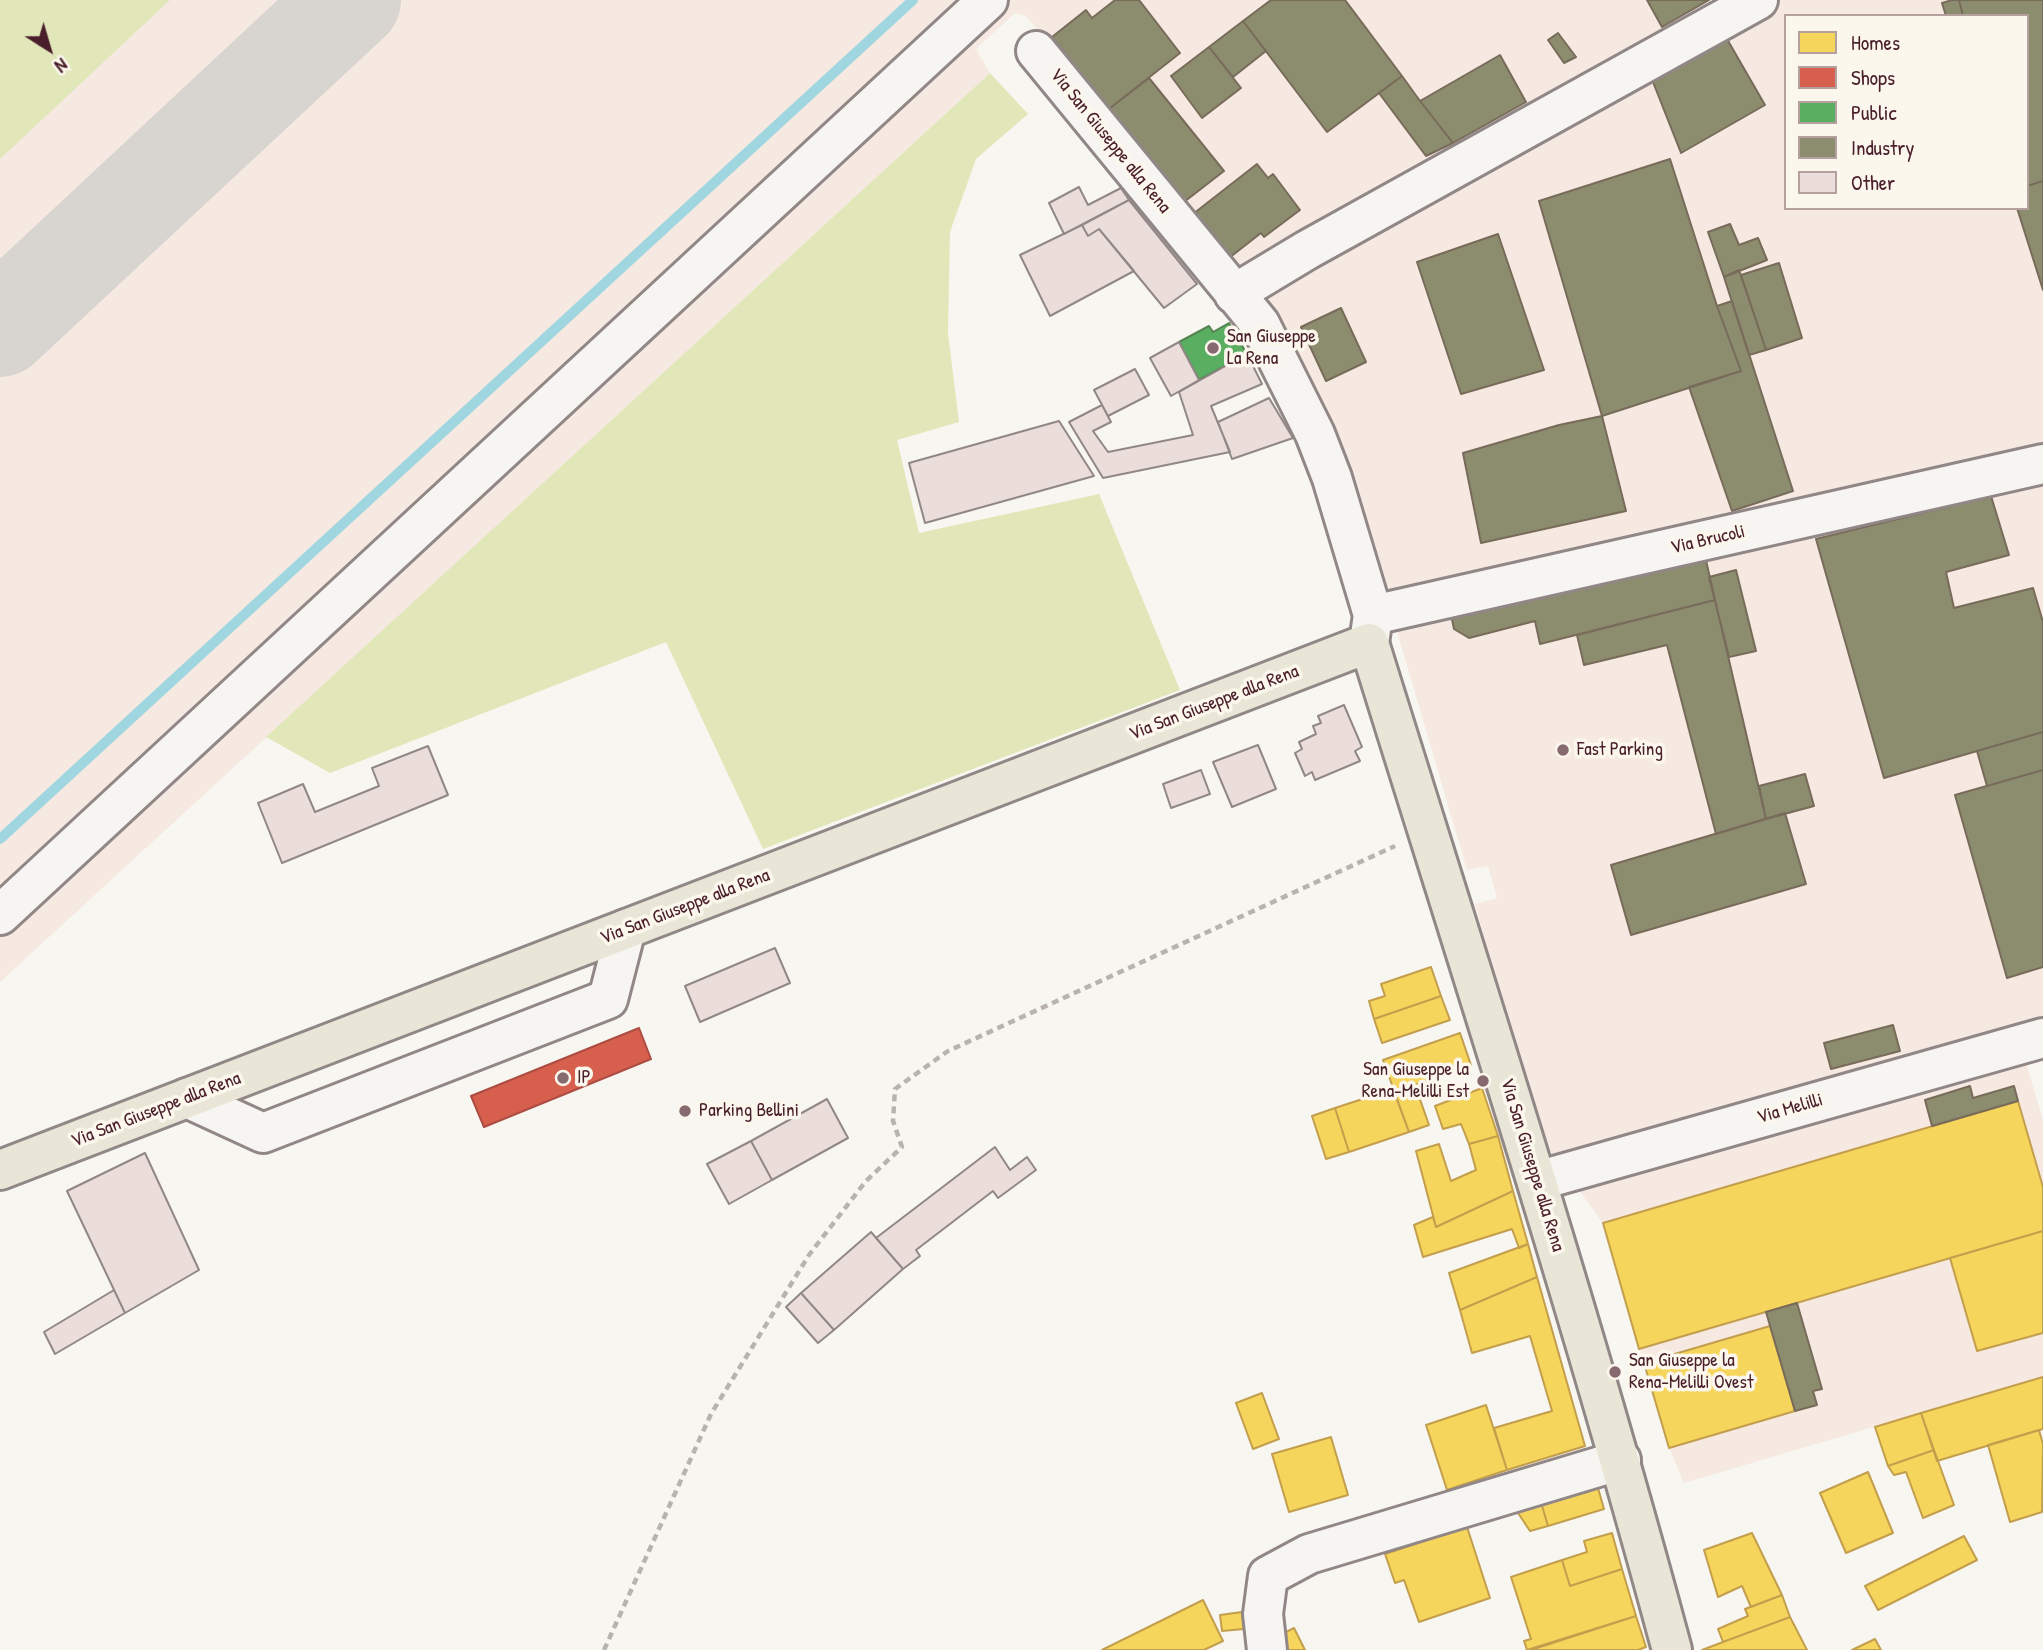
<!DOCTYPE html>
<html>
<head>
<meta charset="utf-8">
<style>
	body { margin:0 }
	#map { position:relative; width:2043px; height:1650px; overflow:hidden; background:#f8f6f0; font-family:"Patrick Hand",sans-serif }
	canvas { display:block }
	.legend { position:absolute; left:1784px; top:14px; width:245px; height:196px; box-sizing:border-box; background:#fbf7ec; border:2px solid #b4a19f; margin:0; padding:9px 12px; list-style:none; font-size:21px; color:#4a1f2b }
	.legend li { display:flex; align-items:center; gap:14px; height:35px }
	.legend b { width:35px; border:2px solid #b4a19f }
	.north { position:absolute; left:14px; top:14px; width:70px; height:70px; -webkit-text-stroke:5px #fbf7ec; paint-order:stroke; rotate:143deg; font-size:19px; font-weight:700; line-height:28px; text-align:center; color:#4a1f2b }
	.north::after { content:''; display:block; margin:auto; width:24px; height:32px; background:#4a1f2b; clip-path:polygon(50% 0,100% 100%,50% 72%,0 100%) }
</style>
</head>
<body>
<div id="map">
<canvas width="2043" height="1650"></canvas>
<ul class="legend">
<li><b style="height:19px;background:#f6d55c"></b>Homes</li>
<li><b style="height:19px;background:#d6604d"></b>Shops</li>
<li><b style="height:19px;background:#5aae61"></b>Public</li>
<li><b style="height:19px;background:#8c8c6e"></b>Industry</li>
<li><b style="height:19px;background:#ebddd9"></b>Other</li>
</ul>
<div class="north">N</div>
</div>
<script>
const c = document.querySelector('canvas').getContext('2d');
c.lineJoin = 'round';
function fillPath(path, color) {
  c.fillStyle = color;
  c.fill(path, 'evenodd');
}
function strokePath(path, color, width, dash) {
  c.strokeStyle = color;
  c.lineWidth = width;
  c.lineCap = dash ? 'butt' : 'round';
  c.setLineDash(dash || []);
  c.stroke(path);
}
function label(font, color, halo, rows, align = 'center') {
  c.font = font + ' "Patrick Hand",sans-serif';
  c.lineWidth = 7;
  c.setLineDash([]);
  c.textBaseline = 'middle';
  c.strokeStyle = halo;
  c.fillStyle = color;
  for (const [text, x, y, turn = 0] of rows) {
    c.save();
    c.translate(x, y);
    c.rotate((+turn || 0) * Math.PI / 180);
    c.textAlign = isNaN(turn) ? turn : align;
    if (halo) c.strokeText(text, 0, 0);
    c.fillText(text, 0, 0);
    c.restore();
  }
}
const built = new Path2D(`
	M 0,0 L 2043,0 L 2043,1058 L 2026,1063 L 2043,1120 L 2043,1377 L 1684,1483 L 1669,1448 L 1603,1223 L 1538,1135 L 1475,904 L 1497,898 L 1488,866 L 1467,870 L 1347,461 L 1267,307 L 1026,16 L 1015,13 L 976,49 L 990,73 L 0,982 ZM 1786,16 L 2027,16 L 2027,208 L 1786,208 Z`);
const green = new Path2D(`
	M 0,0 L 170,0 L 0,159 Z
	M 990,73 L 1028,114 L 976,159 L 950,232 L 948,333 L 959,422 L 897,440 L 919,533 L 1099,494 L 1180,690 L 763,849 L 666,642 L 330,773 L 266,737 Z`);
const homes = new Path2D(`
	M 1431,967 L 1441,996 L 1374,1019 L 1369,1001 L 1385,996 L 1381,984 Z
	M 1441,996 L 1450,1020 L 1382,1043 L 1374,1019 Z
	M 1460,1033 L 1471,1065 L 1415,1085 L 1429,1125 L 1409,1132 L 1383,1060 Z
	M 1482,1088 L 1498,1136 L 1469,1144 L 1461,1124 L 1443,1129 L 1435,1106 Z
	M 1393,1089 L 1409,1132 L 1349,1152 L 1335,1108 Z
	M 2018,1101 L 2043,1187 L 2043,1231 L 1639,1349 L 1603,1223 Z
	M 1335,1108 L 1349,1152 L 1326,1159 L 1312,1116 Z
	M 1498,1136 L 1513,1191 L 1436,1227 L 1416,1151 L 1439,1144 L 1451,1181 L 1476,1170 L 1469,1144 Z
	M 1513,1191 L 1528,1244 L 1519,1248 L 1512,1229 L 1423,1257 L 1414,1225 L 1433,1217 L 1436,1227 Z
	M 2043,1231 L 2043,1333 L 1977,1351 L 1950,1258 Z
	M 1528,1244 L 1537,1277 L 1460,1310 L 1449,1273 Z
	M 1537,1277 L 1585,1446 L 1507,1470 L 1494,1428 L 1552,1411 L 1530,1336 L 1472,1353 L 1460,1310 Z
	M 1770,1326 L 1795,1411 L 1669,1448 L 1644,1363 Z
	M 2043,1377 L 2043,1429 L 1937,1461 L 1921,1413 Z
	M 1262,1393 L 1279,1439 L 1253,1449 L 1236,1403 Z
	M 1486,1405 L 1507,1470 L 1447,1490 L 1426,1425 Z
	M 1921,1413 L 1934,1450 L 1888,1466 L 1875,1427 Z
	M 2039,1430 L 2043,1444 L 2042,1512 L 2010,1522 L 1988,1445 Z
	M 1331,1437 L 1348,1495 L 1289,1512 L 1272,1454 Z
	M 1934,1450 L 1954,1505 L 1923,1518 L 1906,1472 L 1894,1475 L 1888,1466 Z
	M 1868,1472 L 1893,1533 L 1846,1553 L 1820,1493 Z
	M 1596,1481 L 1604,1509 L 1548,1526 L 1540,1499 Z
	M 1540,1499 L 1548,1526 L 1530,1531 L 1514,1507 Z
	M 1467,1527 L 1490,1598 L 1419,1622 L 1404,1580 L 1395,1583 L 1385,1554 Z
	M 1612,1533 L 1622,1569 L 1570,1586 L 1562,1560 L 1587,1552 L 1584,1541 Z
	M 1752,1533 L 1782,1595 L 1751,1607 L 1742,1586 L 1718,1597 L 1704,1550 Z
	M 1964,1536 L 1977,1560 L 1878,1610 L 1865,1586 Z
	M 1562,1560 L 1570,1586 L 1622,1569 L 1636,1616 L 1527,1650 L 1524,1641 L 1531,1639 L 1511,1577 Z
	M 1782,1595 L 1790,1617 L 1723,1642 L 1718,1629 L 1748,1616 L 1745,1609 Z
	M 1203,1600 L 1223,1641 L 1204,1650 L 1102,1650 Z
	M 1242,1612 L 1244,1629 L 1222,1631 L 1220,1615 Z
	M 1636,1616 L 1646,1647 L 1638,1650 L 1531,1650 Z
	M 1790,1617 L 1807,1650 L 1702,1650 L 1723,1642 Z
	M 1294,1628 L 1305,1650 L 1281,1650 L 1280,1635 Z
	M 1875,1639 L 1881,1650 L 1852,1650 Z`);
const shops = new Path2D(`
	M 639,1028 L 651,1059 L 484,1127 L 471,1096 Z`);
const public = new Path2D(`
	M 1229,323 L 1247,354 L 1199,380 L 1179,342 L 1209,326 L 1213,332 Z`);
const industry = new Path2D(`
	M 1115,0 L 1139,0 L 1180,53 L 1109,109 L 1052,37 L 1086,10 L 1092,18 Z
	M 1271,0 L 1345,0 L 1402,76 L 1327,132 L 1243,21 Z
	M 1647,0 L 1709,0 L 1662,27 Z
	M 1952,0 L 1959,0 L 1963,16 L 1946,16 L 1942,3 Z
	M 1959,0 L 2043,0 L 2043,181 L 2027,186 L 2027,16 L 1963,16 Z
	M 1243,21 L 1266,51 L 1233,77 L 1209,47 Z
	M 1558,33 L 1576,57 L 1564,63 L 1548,40 Z
	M 1727,39 L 1765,105 L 1681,153 L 1653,82 Z
	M 1209,47 L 1241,88 L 1202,118 L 1171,76 Z
	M 1500,55 L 1526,102 L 1453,143 L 1420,101 Z
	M 1402,76 L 1420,101 L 1453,143 L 1426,156 L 1379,93 Z
	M 1149,78 L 1224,171 L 1184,202 L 1109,109 Z
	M 1670,159 L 1717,306 L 1741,371 L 1602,416 L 1539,201 Z
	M 1257,164 L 1268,178 L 1273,174 L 1300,210 L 1264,237 L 1261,233 L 1229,258 L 1193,214 Z
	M 2043,181 L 2043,290 L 2017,208 L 2027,208 L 2027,186 Z
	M 1730,224 L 1739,245 L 1758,238 L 1767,260 L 1724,277 L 1708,232 Z
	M 1498,234 L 1544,370 L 1461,394 L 1417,262 Z
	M 1779,263 L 1802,338 L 1766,350 L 1741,275 Z
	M 1739,270 L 1766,350 L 1749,355 L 1724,277 Z
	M 1732,301 L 1793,491 L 1732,511 L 1689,387 L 1741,371 L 1717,306 Z
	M 1341,308 L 1366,362 L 1326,381 L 1301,327 Z
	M 1602,416 L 1626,511 L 1481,543 L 1463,453 L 1559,425 Z
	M 1991,496 L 2009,555 L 1946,572 L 1954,608 L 2033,588 L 2043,622 L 2043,732 L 1884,778 L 1816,539 Z
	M 1705,556 L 1715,600 L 1540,644 L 1535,621 L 1469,638 L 1454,629 L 1450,610 Z
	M 1736,570 L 1756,651 L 1729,657 L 1709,577 Z
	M 1715,600 L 1766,819 L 1716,834 L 1667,645 L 1584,665 L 1577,635 Z
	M 2043,732 L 2043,770 L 1987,786 L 1977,751 Z
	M 2043,770 L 2043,967 L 2007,978 L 1955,795 Z
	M 1805,774 L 1814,806 L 1766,819 L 1759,786 Z
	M 1785,813 L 1806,884 L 1631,935 L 1611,865 Z
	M 1893,1025 L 1900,1051 L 1831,1069 L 1824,1043 Z
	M 1970,1086 L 1973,1098 L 2014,1086 L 2018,1101 L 1932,1126 L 1925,1100 Z
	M 1797,1303 L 1822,1389 L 1813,1391 L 1817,1405 L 1795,1411 L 1766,1312 Z`);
const stream = new Path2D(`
	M 0,839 L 913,0`);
const taxiway = new Path2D(`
	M 0,327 L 351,0`);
const building = new Path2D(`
	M 1079,187 L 1088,205 L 1121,188 L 1129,200 L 1064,234 L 1049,203 Z
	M 1129,200 L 1197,284 L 1164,308 L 1099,229 L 1088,236 L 1082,225 Z
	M 1082,225 L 1088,236 L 1099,229 L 1134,271 L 1050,316 L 1020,255 Z
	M 1179,342 L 1199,380 L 1171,396 L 1150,358 Z
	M 1247,354 L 1262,384 L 1211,406 L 1230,452 L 1103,478 L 1069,422 L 1102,405 L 1111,422 L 1093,431 L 1108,452 L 1193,435 L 1179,392 Z
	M 1135,369 L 1149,395 L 1108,416 L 1094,390 Z
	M 1269,398 L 1293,438 L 1232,459 L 1218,422 Z
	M 1059,421 L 1094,476 L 925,523 L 909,463 Z
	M 1344,705 L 1362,747 L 1355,751 L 1360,761 L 1315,780 L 1312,772 L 1305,776 L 1295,753 L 1302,749 L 1299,742 L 1316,734 L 1313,726 L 1321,723 L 1318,716 Z
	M 1258,745 L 1276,789 L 1232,807 L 1213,762 Z
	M 428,746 L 448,795 L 282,863 L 258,803 L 303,784 L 315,812 L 379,786 L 372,768 Z
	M 1201,770 L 1210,794 L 1171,808 L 1163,784 Z
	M 775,948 L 790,983 L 700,1022 L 685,986 Z
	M 827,1099 L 848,1138 L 772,1180 L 751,1141 Z
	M 751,1141 L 772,1180 L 729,1204 L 707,1164 Z
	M 995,1147 L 1010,1170 L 1027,1157 L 1036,1170 L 998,1198 L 993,1191 L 916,1250 L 920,1256 L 903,1269 L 876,1238 Z
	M 145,1153 L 199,1270 L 125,1313 L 67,1191 Z
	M 871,1232 L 903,1269 L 834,1330 L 801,1293 Z
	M 114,1290 L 125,1313 L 55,1354 L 44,1332 Z
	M 801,1293 L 834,1330 L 818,1343 L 786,1307 Z`);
const path = new Path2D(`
	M 604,1650 L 711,1414 L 809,1255 L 866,1181 L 902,1147 L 893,1121 L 895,1089 L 948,1051 L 1395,846`);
const minor = new Path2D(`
	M 1036,51 L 1260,324 L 1315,434 L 1332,478 L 1373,615 L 1369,643
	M 1234,294 L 1307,250 L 1758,0
	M 1373,615 L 2043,464
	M 0,915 L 988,0
	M 187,1098 L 263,1133 L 608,999 L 626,929
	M 1537,1181 L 2043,1038
	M 1267,1650 L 1263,1614 L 1268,1576 L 1309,1554 L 1621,1460`);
const major = new Path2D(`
	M 0,1170 L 1369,643 C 1473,978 1581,1311 1672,1650`);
const markers = [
	[1213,348,7,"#876a70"],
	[1563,750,7,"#876a70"],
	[563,1078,7,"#876a70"],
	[1483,1081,7,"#876a70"],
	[685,1111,7,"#876a70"],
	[1615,1372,7,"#876a70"]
];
const streetNames = [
	["Via San Giuseppe alla Rena",1110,141,51],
	["Via Brucoli",1708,540,-13],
	["Via San Giuseppe alla Rena",1214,703,-21],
	["Via San Giuseppe alla Rena",685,907,-21],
	["Via Melilli",1790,1109,-16],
	["Via San Giuseppe alla Rena",156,1110,-21],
	["Via San Giuseppe alla Rena",1532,1165,73]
];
const poiNames = [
	["San Giuseppe",1227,337],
	["La Rena",1227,359],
	["Fast Parking",1577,750],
	["San Giuseppe la",1469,1070,"right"],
	["Rena-Melilli Est",1469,1092,"right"],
	["IP",577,1078],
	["Parking Bellini",699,1111],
	["San Giuseppe la",1629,1361],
	["Rena-Melilli Ovest",1629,1383]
];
fillPath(built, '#f6e9e1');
fillPath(green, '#e2e7ba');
fillPath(homes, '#f6d55c');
strokePath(homes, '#c29e4d', 2);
fillPath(shops, '#d6604d');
strokePath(shops, '#ac4c43', 2);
fillPath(public, '#5aae61');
strokePath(public, '#558351', 2);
fillPath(industry, '#8c8c6e');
strokePath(industry, '#786b5a', 2);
strokePath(stream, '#a0d6df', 10);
strokePath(taxiway, '#d8d4d0', 100);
fillPath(building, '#ebddd9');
strokePath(building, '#918787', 2);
strokePath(minor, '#918787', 44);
strokePath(major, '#918787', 44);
strokePath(path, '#b8b3b1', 4.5, [7, 5]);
strokePath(minor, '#f6f5f1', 38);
strokePath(major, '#e9e6d8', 38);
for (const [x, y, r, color] of markers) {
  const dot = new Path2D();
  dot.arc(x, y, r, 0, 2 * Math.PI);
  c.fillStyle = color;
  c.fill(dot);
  strokePath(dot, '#fbf7ec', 2.5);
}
label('19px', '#4a1f2b', '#fbf7ec', streetNames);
label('19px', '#4a1f2b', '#fbf7ec', poiNames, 'left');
</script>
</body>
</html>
